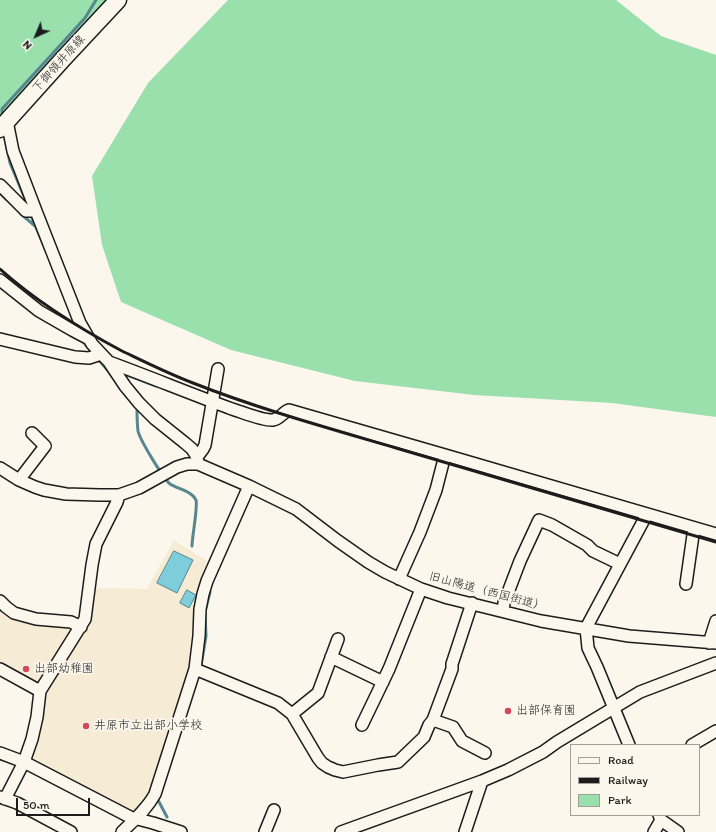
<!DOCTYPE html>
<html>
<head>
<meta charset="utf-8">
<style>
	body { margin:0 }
	#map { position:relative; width:716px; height:832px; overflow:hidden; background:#fbf7ec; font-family:Itim,sans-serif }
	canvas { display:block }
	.legend { position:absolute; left:570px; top:744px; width:130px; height:72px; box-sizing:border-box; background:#fbf7ec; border:1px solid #a29f99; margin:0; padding:5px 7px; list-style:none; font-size:12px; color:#1c1c1c }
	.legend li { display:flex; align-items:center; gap:8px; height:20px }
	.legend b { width:20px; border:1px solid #a29f99 }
	.north { position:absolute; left:16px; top:16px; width:40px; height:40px; -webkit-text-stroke:3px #fbf7ec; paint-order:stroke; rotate:224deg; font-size:11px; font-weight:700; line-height:16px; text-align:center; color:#1c1c1c }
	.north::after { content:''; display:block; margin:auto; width:14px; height:18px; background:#1c1c1c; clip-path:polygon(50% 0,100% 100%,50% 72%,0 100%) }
	.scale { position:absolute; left:16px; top:798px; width:74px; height:18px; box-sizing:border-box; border:2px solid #1c1c1c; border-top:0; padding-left:5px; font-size:12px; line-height:14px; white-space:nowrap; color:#1c1c1c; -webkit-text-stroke:3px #fbf7ec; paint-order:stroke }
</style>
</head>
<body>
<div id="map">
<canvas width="716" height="832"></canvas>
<ul class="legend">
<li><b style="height:5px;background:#fbf7ec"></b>Road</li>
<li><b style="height:5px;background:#1c1c1c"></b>Railway</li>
<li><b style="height:11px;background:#99e0ad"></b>Park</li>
</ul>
<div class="north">N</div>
<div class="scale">50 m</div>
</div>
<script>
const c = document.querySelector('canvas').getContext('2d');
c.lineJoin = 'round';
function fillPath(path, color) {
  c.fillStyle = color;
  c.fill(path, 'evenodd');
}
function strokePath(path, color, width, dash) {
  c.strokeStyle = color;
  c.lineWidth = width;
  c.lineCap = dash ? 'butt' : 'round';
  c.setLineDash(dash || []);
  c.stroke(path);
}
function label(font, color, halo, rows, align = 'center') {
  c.font = font + ' Itim,"Klee One",sans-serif';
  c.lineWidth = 3.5;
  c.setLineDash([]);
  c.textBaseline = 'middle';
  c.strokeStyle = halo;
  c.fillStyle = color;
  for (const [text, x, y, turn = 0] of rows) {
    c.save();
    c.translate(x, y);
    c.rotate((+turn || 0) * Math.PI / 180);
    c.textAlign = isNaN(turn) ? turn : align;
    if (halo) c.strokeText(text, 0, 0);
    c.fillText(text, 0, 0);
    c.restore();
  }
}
const built = new Path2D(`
	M 174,540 L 210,563 L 190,669 L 151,789 L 131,814 L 27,760 L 42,692 L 81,632 L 90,626 L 91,596 L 92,588 L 147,589 Z
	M 0,607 L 69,625 L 72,628 L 72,635 L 39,686 L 0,663 Z`);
const green = new Path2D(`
	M 0,0 L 107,0 L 0,117 Z
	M 228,0 L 616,0 L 661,36 L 716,55 L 716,417 L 612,403 L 474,395 L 355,381 L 231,350 L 121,302 L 102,245 L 92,176 L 148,83 Z`);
const water = new Path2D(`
	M 174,551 L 193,560 L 177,593 L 157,583 Z
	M 187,590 L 196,595 L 189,608 L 180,603 Z`);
const stream = new Path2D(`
	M 2,113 L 2,109 L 85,18 L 96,0
	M 4,134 L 10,163 L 28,206
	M 0,193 L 6,199
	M 30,213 L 46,251
	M 21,214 L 35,226
	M 85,344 L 93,353
	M 96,357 L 111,374
	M 122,373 L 156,386
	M 136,405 L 137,407 C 137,415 137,423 138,431 C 140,440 163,478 170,484 C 178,489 192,491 196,500 C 198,507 192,537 192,546
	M 201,666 L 206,636 L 205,612 L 210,592
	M 158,800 L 167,817`);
const minor = new Path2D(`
	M 7,121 L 13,151 L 36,211
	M 0,185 L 26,211 L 36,211 L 80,323 L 92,344 L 109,362 L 125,386 L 139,403 L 155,419 L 185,443 L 192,449 L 197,457 L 198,464
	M 0,280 L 39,311 L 72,330 L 89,339
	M 0,339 L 75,357 L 89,358 L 101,354
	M 109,362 C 150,377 191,394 232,409 C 242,412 263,421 273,420 C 280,419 283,412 289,410 L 445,455
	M 197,457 L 203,449 L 205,445 L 218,369
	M 0,468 L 19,480 L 35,487 L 44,490 L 66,494 L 100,495 L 119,495 L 139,488 L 177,467 L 187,464 L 198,464 L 249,486 L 296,509 L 338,541 L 368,562 L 385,572 L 421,589 L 448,598 L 541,621 L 629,636 L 716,643
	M 19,480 L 45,446 L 32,433
	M 399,579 L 420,532 L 436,490 L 445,455 L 716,534
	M 686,584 L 694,528
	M 0,601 L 6,607 L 14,613 L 36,619 L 71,622 L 81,627
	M 503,611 L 504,603 L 520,561 L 539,520 L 552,525 L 587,545 L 593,551 L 620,564
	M 709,643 L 716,621
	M 331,657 L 383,682
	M 0,669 L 40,691
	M 195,669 L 278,703 L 292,714 L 318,758 L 322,763 L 328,767 L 335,770 L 343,772 L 378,765 L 398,762 L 424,737 L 429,725 L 433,720 L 452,669 L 452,664 L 472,603
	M 292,714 L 318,693 L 338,639
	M 433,720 L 453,727 L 462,741 L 485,753
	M 362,725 L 389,669 L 421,589
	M 629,745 L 597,667 L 588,648 L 586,628 L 647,514
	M 692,745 L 716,731
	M 0,753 L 24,762 L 130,817 L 153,823 L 181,832
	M 0,797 L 17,803 L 71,832
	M 5,799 L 24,762 L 32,739 L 37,717 L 40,691 L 85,619 L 92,565 L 96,544 L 117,502 L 119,495
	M 661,820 L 678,832
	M 122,832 C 134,820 147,809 155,794 L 195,669 L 199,636 L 200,609 L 203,594 L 207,581 L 249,486
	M 265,832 L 274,810
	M 341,832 L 482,781 L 508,770 L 543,752 L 557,742 L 640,692 L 716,663
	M 465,832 L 482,781
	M 654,832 L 661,820 L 659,815`);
const secondary = new Path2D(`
	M 0,129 L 63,59 L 118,0`);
const rail = new Path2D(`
	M 0,269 C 37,302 79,328 122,351 C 145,362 169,374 193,383 C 259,409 328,428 396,448 C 502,480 609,511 716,542`);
const markers = [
	[26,669,4,"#d1495b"],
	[508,711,4,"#d1495b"],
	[86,726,4,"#d1495b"]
];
const streetNames = [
	["下御領井原線",59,64,-48],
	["旧山陽道（西国街道）",487,592,15]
];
const poiNames = [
	["出部幼稚園",34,669],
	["出部保育園",516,711],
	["井原市立出部小学校",94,726]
];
fillPath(built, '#f6ebd5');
fillPath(green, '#99e0ad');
fillPath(water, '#7ecdda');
strokePath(water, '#57868e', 1);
strokePath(stream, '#57868e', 3);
strokePath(minor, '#1c1c1c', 14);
strokePath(secondary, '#1c1c1c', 19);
strokePath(minor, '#fbf7ec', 11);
strokePath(secondary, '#fbf7ec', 16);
strokePath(rail, '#1c1c1c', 3);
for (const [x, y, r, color] of markers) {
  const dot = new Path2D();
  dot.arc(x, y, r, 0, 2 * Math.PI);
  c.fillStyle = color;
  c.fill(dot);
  strokePath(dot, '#fbf7ec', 1.5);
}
label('12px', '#1c1c1c', '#fbf7ec', streetNames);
label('12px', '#1c1c1c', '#fbf7ec', poiNames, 'left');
</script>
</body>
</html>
